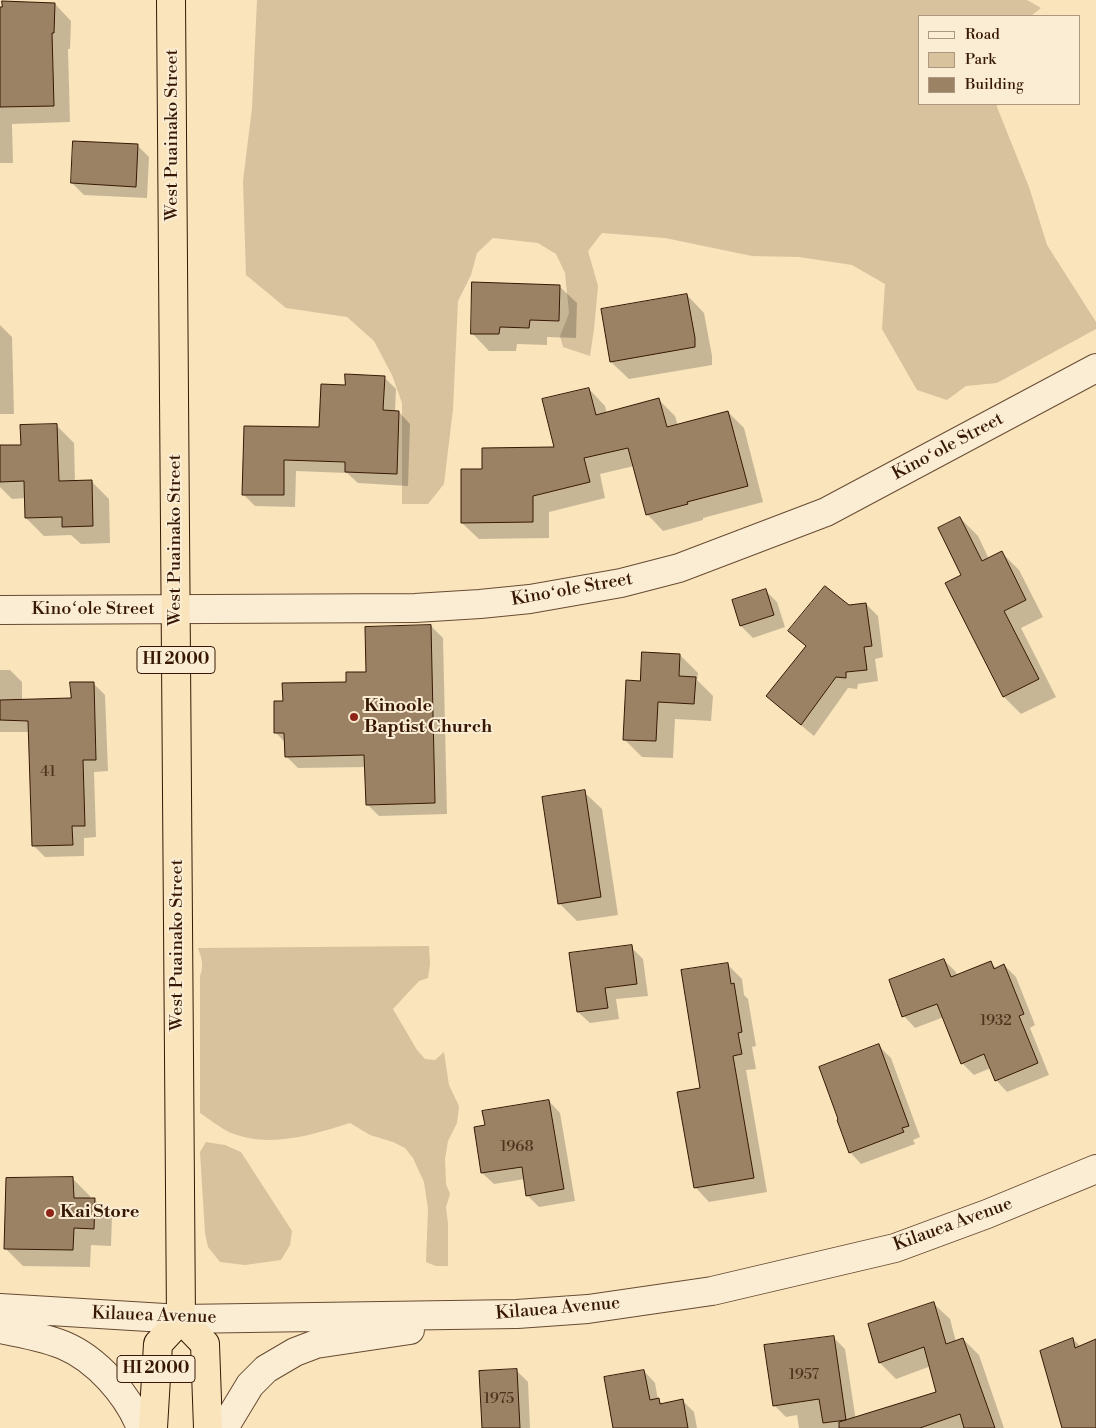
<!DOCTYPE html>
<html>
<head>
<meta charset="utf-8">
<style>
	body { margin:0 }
	#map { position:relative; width:1096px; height:1428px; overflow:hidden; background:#f9e4bc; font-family:"Libre Bodoni",serif }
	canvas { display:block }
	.legend { position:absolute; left:918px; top:15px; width:162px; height:90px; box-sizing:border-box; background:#fbedd3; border:1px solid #ac9880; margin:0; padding:6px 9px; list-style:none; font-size:15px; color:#361804 }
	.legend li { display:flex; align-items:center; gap:10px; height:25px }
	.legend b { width:25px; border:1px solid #ac9880 }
</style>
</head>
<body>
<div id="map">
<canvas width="1096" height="1428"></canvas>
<ul class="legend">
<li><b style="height:6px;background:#fbedd3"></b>Road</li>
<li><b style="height:14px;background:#d8c19d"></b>Park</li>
<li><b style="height:14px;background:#9b8264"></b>Building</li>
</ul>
</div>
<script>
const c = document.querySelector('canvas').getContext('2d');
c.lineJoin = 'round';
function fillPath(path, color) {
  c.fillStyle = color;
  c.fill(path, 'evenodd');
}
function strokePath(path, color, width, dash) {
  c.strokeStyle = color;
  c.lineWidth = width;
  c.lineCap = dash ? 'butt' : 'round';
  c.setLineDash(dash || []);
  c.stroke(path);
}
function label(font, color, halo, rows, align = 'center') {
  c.font = font + ' "Libre Bodoni",serif';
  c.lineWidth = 4;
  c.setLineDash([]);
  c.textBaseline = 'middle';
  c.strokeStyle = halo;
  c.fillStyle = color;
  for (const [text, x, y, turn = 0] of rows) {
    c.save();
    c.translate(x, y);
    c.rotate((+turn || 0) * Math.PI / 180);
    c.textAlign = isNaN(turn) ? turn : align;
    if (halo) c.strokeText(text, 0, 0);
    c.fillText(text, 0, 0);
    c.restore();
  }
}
const green = new Path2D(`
	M 257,0 L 1027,0 L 1041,8 L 1031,16 L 920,16 L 920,104 L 997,104 L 997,107 L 1029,187 L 1047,245 L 1096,322 L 1096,329 L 997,383 L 966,386 L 947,400 L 917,390 L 882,329 L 885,284 L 852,265 L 799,257 L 752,256 L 665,238 L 602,233 L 588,251 L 598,286 L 594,329 L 590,356 L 563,347 L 560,336 L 569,313 L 565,273 L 556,254 L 538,243 L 493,238 L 477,253 L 471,275 L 458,301 L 453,409 L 444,484 L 428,504 L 402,504 L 402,403 L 392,375 L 374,341 L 347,317 L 286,308 L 246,275 L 243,181 L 252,108 Z
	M 429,946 L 430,964 L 428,978 L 419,981 L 393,1009 L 417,1050 L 425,1059 L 435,1060 L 444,1052 L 449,1085 L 459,1106 L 457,1123 L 448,1141 L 445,1159 L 446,1184 L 450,1194 L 446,1207 L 448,1224 L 448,1266 L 436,1266 L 426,1262 L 428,1209 L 424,1182 L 413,1158 L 405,1148 L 393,1142 L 370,1135 L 350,1123 C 312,1135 268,1149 229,1132 C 219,1127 209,1119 200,1113 L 200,976 C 204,965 202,959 198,948 Z
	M 206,1142 L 225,1145 L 241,1152 L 292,1231 L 290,1245 L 281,1260 L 245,1265 L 220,1262 L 208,1247 L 205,1233 L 200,1152 Z`);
const shadow = new Path2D(`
	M 55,4 L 71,21 L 70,49 L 68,49 L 70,122 L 12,124 L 13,163 L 0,163 L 0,8 Z
	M 138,146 L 149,157 L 147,198 L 84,195 L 72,183 Z
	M 559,286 L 577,303 L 576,338 L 547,337 L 547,345 L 517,344 L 516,351 L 489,351 L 472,333 Z
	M 687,295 L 704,313 L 712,356 L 712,365 L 629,379 L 611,362 Z
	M 0,325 L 12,337 L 14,414 L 0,414 Z
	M 384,377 L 396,389 L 395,412 L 399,412 L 410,424 L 408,486 L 358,483 L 347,473 L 296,471 L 295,507 L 255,506 L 243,494 L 321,429 L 346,386 Z
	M 589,389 L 605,406 L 607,414 L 659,400 L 675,416 L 678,426 L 728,412 L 744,428 L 763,502 L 703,518 L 703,520 L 663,531 L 647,514 L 634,466 L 600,474 L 605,498 L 549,512 L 549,538 L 479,539 L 462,523 L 484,470 L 555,449 Z
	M 57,426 L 74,443 L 75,482 L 91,481 L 109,499 L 110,543 L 81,544 L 71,535 L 44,536 L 26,518 L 26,498 L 12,499 L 0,487 L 0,446 L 22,446 Z
	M 960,518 L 978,536 L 989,559 L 1002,553 L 1019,570 L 1043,617 L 1021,628 L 1056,697 L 1021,714 L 1004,697 L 963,575 Z
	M 765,590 L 777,602 L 785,627 L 753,638 L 741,626 L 733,601 Z
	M 866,604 L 878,616 L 883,657 L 875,659 L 878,681 L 858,684 L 857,689 L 848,688 L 814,736 L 779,707 L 767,696 L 807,647 L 790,631 L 848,607 Z
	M 431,626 L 443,638 L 447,814 L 379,816 L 367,804 L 366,767 L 298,768 L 286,756 L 285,742 L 276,733 L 284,702 L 347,683 L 368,673 Z
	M 680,655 L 698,673 L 697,680 L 713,696 L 711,721 L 675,719 L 673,758 L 642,757 L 624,739 Z
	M 0,670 L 10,670 L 22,682 L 22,701 L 72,699 L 93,683 L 105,695 L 108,771 L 94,772 L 96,837 L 84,838 L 84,856 L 45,857 L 33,845 L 29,732 L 0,732 Z
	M 584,792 L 602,809 L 618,915 L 577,921 L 559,903 Z
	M 631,947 L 643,959 L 648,996 L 616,999 L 619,1019 L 590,1023 L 578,1012 Z
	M 944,960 L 956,972 L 957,976 L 990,962 L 997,969 L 1004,965 L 1016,977 L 1035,1025 L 1030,1028 L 1049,1075 L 1007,1092 L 996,1080 L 991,1068 L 974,1075 L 962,1063 L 944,1017 L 915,1028 L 904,1016 Z
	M 727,964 L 742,979 L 744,995 L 748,999 L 756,1046 L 752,1047 L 756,1069 L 746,1070 L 767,1192 L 709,1202 L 695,1187 L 701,1089 Z
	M 879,1046 L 891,1058 L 920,1137 L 913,1140 L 915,1144 L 861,1164 L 850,1152 Z
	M 549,1101 L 560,1113 L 575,1201 L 539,1207 L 527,1195 L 525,1179 L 494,1184 L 482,1173 L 486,1126 Z
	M 73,1179 L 90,1196 L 90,1200 L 95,1200 L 112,1217 L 111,1246 L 91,1245 L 90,1267 L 23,1266 L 5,1248 Z
	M 934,1304 L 950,1319 L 956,1342 L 963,1339 L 979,1355 L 1004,1428 L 880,1428 L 938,1393 L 931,1366 L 896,1379 L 880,1363 L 870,1325 Z
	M 833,1337 L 845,1349 L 857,1428 L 799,1428 L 797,1415 L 786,1417 L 774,1405 Z
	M 1073,1339 L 1081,1347 L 1096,1343 L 1096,1428 L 1063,1428 Z
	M 516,1370 L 528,1382 L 530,1428 L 483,1428 Z
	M 644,1371 L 655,1383 L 658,1400 L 663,1404 L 682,1400 L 694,1412 L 697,1428 L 614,1428 Z`);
const building = new Path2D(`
	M 2,1 L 55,3 L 54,33 L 52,33 L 54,106 L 0,107 L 0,7 L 2,7 Z
	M 73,141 L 138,144 L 136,187 L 71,183 Z
	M 472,282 L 560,285 L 559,321 L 530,320 L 529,328 L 500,327 L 499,334 L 471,334 Z
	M 687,294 L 695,338 L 695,347 L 610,362 L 601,309 Z
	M 345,374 L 385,376 L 383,410 L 399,411 L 397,474 L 345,472 L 345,462 L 284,460 L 284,495 L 242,495 L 244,426 L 319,427 L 321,384 L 345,385 Z
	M 589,388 L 596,415 L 659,398 L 667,427 L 728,411 L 748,486 L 687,502 L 688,504 L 646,515 L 628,448 L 584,458 L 590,482 L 533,496 L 533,522 L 461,523 L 461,469 L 482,469 L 482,448 L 554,447 L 542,399 Z
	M 57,424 L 59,481 L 92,480 L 93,526 L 62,527 L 62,517 L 25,518 L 24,481 L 0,482 L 0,445 L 21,445 L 20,425 Z
	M 960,517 L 982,561 L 1002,551 L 1026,600 L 1004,611 L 1039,679 L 1003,697 L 945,583 L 961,575 L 938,528 Z
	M 825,586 L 849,605 L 866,603 L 872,646 L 864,647 L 867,670 L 846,672 L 846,678 L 836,677 L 801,725 L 766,696 L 806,646 L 788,631 Z
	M 766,589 L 774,615 L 740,626 L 732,600 Z
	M 431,625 L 435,803 L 366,805 L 364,755 L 285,757 L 284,733 L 274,733 L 274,701 L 283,701 L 282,683 L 346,682 L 346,672 L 366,672 L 365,627 Z
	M 642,652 L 680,654 L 679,676 L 696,677 L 694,704 L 658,702 L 656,741 L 623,740 L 626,680 L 640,681 Z
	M 70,682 L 94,682 L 96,760 L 83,760 L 85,826 L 72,826 L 73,845 L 32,846 L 28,721 L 0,720 L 0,700 L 71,698 Z
	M 585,790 L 601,897 L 558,904 L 542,797 Z
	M 632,945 L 637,984 L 605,988 L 608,1008 L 577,1012 L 569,953 Z
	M 944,959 L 951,977 L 991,961 L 994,969 L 1004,964 L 1024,1014 L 1019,1016 L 1038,1063 L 995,1081 L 984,1054 L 961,1064 L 937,1004 L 902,1017 L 889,980 Z
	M 728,963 L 731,984 L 734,983 L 742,1032 L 738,1033 L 742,1054 L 733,1056 L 754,1178 L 694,1188 L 677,1092 L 700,1088 L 681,970 Z
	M 879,1044 L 909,1126 L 902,1128 L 904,1132 L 849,1153 L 837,1120 L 838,1119 L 819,1067 Z
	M 549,1100 L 564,1189 L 526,1196 L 522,1167 L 481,1173 L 474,1127 L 485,1125 L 482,1111 Z
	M 73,1177 L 74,1198 L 95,1198 L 94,1229 L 74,1228 L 73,1250 L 4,1249 L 6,1178 Z
	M 934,1302 L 946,1344 L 963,1338 L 995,1428 L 964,1428 L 960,1414 L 920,1428 L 839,1428 L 839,1422 L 936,1392 L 924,1347 L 879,1363 L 868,1324 Z
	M 834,1336 L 846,1420 L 823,1423 L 819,1399 L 773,1406 L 764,1345 Z
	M 1073,1338 L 1075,1348 L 1096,1339 L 1096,1428 L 1062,1428 L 1040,1351 Z
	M 517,1369 L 520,1428 L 482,1428 L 479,1371 Z
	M 644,1370 L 650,1400 L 659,1398 L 660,1404 L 683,1399 L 688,1428 L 613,1428 L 604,1377 Z`);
const tertiary = new Path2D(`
	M 0,610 L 415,608 L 480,604 L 530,599 L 621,583 L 679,568 L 826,512 L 1096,368
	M 0,1308 L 181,1319 L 517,1314 L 588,1309 L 712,1291 L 895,1248 L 987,1214 L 1096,1169
	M 0,1329 C 21,1333 43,1337 63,1345 C 97,1359 128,1395 141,1428
	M 225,1428 L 227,1423 L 250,1385 L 266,1369 L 295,1352 L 316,1344 L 410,1330`);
const trunk = new Path2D(`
	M 171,0 L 181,1319
	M 181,1319 L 205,1344 L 208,1428
	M 153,1428 L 158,1344 L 181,1319`);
const markers = [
	[354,717,5,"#8f2418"],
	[50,1213,5,"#8f2418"]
];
const numberNames = [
	["41",48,772],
	["1932",996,1021],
	["1968",517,1147],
	["1957",804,1375],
	["1975",499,1399]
];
const shields = [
	[176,660,78],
	[156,1369,78]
];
const shieldNames = [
	["HI 2000",176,660],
	["HI 2000",156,1369]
];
const streetNames = [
	["West Puainako Street",173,135,-90],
	["Kinoʻole Street",948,447,-28],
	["West Puainako Street",176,540,-90],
	["Kinoʻole Street",572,590,-10],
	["Kinoʻole Street",93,610],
	["West Puainako Street",178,945,-90],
	["Kilauea Avenue",953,1225,-20],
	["Kilauea Avenue",558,1309,-5],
	["Kilauea Avenue",154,1316,2]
];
const poiNames = [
	["Kinoole",364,707],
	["Baptist Church",364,728],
	["Kai Store",60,1213]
];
fillPath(green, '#d8c19d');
fillPath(shadow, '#0003');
fillPath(building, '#9b8264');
strokePath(building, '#361804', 1);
strokePath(tertiary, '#674b32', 30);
strokePath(trunk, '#361804', 30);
strokePath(tertiary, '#fbedd3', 28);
strokePath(trunk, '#f9e4bc', 28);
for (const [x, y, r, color] of markers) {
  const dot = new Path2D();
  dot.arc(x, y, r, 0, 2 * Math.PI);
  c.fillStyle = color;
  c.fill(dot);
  strokePath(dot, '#fbedd3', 2);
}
label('15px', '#4f321c', null, numberNames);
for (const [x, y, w] of shields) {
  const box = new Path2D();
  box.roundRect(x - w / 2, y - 13.5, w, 27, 4);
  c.fillStyle = '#fbedd3';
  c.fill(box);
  strokePath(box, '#361804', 1);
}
label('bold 16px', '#361804', null, shieldNames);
label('18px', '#361804', '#fbedd3', streetNames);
label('bold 18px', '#361804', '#fbedd3', poiNames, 'left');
</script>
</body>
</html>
